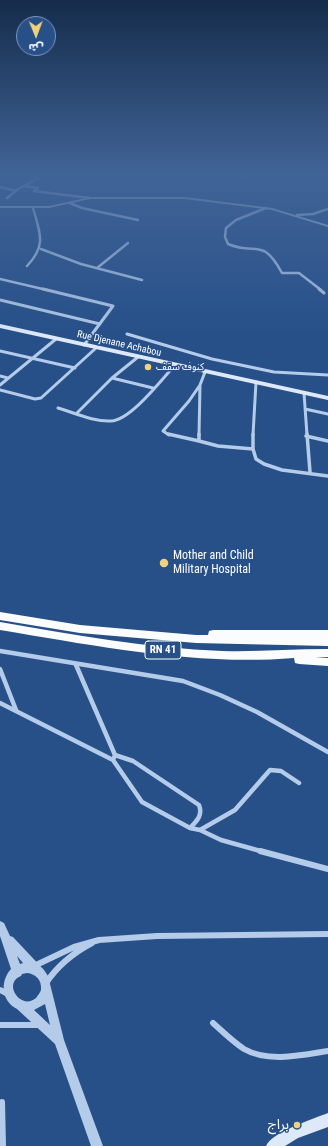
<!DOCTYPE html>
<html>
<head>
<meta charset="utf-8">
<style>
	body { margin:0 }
	#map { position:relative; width:328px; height:1146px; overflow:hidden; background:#275089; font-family:"Roboto Condensed","Noto Sans Arabic",sans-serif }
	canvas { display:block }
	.north { position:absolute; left:16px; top:16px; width:40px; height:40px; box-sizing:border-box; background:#275089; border:1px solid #7d96b8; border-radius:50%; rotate:179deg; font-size:11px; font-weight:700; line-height:16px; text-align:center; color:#fff }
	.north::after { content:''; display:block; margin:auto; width:14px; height:18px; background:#f1d17a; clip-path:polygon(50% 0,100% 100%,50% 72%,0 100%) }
</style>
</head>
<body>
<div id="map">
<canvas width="328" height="1146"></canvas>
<div class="north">ش</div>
</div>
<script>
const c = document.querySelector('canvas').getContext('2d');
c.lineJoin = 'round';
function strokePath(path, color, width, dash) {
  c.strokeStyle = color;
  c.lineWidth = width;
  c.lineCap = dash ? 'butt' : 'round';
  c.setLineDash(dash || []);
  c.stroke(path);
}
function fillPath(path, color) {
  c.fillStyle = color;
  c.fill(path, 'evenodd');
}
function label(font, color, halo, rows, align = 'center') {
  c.font = font + ' "Roboto Condensed","Noto Sans Arabic",sans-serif';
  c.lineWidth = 3;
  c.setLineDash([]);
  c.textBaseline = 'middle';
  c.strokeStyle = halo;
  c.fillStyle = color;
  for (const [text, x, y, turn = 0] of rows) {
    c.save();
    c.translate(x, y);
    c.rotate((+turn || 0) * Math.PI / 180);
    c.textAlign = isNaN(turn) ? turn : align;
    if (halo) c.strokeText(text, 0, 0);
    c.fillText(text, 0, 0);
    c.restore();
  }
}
const minorFar4 = new Path2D(`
	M 235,175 L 243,176
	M 24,186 L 38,188 L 34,191 L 90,198
	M 0,187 L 16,191
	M 7,198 L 18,189 L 39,178 L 31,175
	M 70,203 L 82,208 L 138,220
	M 266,208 L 236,220 L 226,228 L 225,237 L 228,244 C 256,256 262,236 282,273 L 299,273 L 321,290
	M 297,215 L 313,214 L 328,209
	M 41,249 L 81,264 L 142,280
	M 27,266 C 47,245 40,233 33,208
	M 97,268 L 128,243
	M 0,279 L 47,290`);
const minorFar3 = new Path2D(`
	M 43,289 L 113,306 L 84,345
	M 319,289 L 324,293
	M 0,300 L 100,324
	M 127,334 L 212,359 L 274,372 L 328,375
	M 0,351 L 75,368
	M 0,376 L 8,378
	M 112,378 L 153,388
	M 0,385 L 56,339
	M 0,390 L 35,399 L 41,398 L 96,348
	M 304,393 L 307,435
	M 58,408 C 75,413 94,422 111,421 C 131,420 162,379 175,365
	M 305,409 L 328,414
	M 77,413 L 112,378 L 138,357
	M 169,435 L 163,431 L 189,401 L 200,385
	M 199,435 L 200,385 L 205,372
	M 253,435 L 256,382`);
const minorFar2 = new Path2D(`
	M 168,434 L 199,441
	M 199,434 L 199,441 L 218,446 L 253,449 L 253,434
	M 307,434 L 310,472
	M 306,436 L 328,441
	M 253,449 L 256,459 L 264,464 L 282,470 L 328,476`);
const minorFar1 = new Path2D(`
	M 0,651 L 183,681 L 220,695 L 257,712 L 328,752
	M 76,665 L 115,755 L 113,760 L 142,802 L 190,828 L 200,830 L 221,840 L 264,852
	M 0,669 L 16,710
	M 0,703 L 113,760
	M 115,755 L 133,761 L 199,805 C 203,815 197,821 190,828
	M 200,830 L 235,810 L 270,770 L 281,771 L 299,783`);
const minor = new Path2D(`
	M 260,851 L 328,869
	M 34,966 L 74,947 L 99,940 L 157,936 L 328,934
	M 46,983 C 58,965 73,953 92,943
	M 0,990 L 8,994
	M 213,1023 C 223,1032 233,1042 244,1049 C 268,1063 303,1055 328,1051
	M 0,1025 L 40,1025
	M 2,1102 L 3,1146`);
const tertiary = new Path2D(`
	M 90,197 L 185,197 L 272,208 L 328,225 L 328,227 L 272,210 L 185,199 L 90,199 L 49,208 L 0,208 L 0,206 L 49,206 Z
	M 0,921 L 4,923 L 10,936 L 13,937 L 44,970 L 48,976 L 64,1040 L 103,1146 L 91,1146 L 55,1044 L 17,1009 C 1,1001 0,981 11,969 L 0,936 ZM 17,956 L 23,963 L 20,964 ZM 27,973 C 36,974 42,980 41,990 C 40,993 38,995 36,998 C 21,1011 2,983 21,976 L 22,974 ZM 45,1004 L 50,1025 L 34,1010 Z`);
const secondary = new Path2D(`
	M 0,324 L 328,396 L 328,400 L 0,328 Z
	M 328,1113 L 328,1127 L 298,1138 L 285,1146 L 266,1146 C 272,1132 313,1119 328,1113 Z`);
const trunk = new Path2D(`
	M 0,612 L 80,625 L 196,635 L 208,635 L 209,631 L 213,630 L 328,630 L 328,638 L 309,638 L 328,638 L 328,646 L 196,643 L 80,633 L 0,620 Z
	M 0,622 C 73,635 148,648 222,651 C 258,652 293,649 328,649 L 328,657 L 315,657 L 328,658 L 328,666 L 299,664 L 295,663 L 294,658 C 196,666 97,646 0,630 Z`);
const markers = [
	[148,367,4,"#f1d17a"],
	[164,563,5,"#f1d17a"],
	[297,1125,4,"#f1d17a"]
];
const farStreetnames = [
	["Rue Djenane Achabou",119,344,13]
];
const farPoinames = [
	["كنوف سقف",156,367]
];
const shields = [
	[163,650,36]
];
const shieldNames = [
	["RN 41",163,650]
];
const poiNames = [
	["Mother and Child",173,556],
	["Military Hospital",173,570]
];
const nearPoinames = [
	["براج",289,1125]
];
strokePath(minorFar4, '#b4cbe9', 2.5);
strokePath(minorFar3, '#b4cbe9', 3);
strokePath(minorFar2, '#b4cbe9', 3.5);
strokePath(minorFar1, '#b4cbe9', 4.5);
strokePath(minor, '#b4cbe9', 6);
fillPath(tertiary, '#b4cbe9');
fillPath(secondary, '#dee9f8');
fillPath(trunk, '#fbfcfe');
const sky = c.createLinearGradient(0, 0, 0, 336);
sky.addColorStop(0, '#152c4b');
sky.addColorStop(0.52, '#416497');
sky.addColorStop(1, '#41649700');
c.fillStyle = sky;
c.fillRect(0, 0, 328, 336);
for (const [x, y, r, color] of markers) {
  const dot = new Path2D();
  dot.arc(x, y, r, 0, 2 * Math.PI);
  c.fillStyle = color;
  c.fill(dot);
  strokePath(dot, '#275089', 1.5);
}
label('10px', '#fff', '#275089', farStreetnames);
label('10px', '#fff', '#275089', farPoinames, 'left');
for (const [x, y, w] of shields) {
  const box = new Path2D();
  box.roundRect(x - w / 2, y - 9, w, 18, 3);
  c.fillStyle = '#275089';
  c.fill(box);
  strokePath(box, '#fff', 1);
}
label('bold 11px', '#fff', null, shieldNames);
label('12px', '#fff', '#275089', poiNames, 'left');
label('14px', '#fff', '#275089', nearPoinames, 'right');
</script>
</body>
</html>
